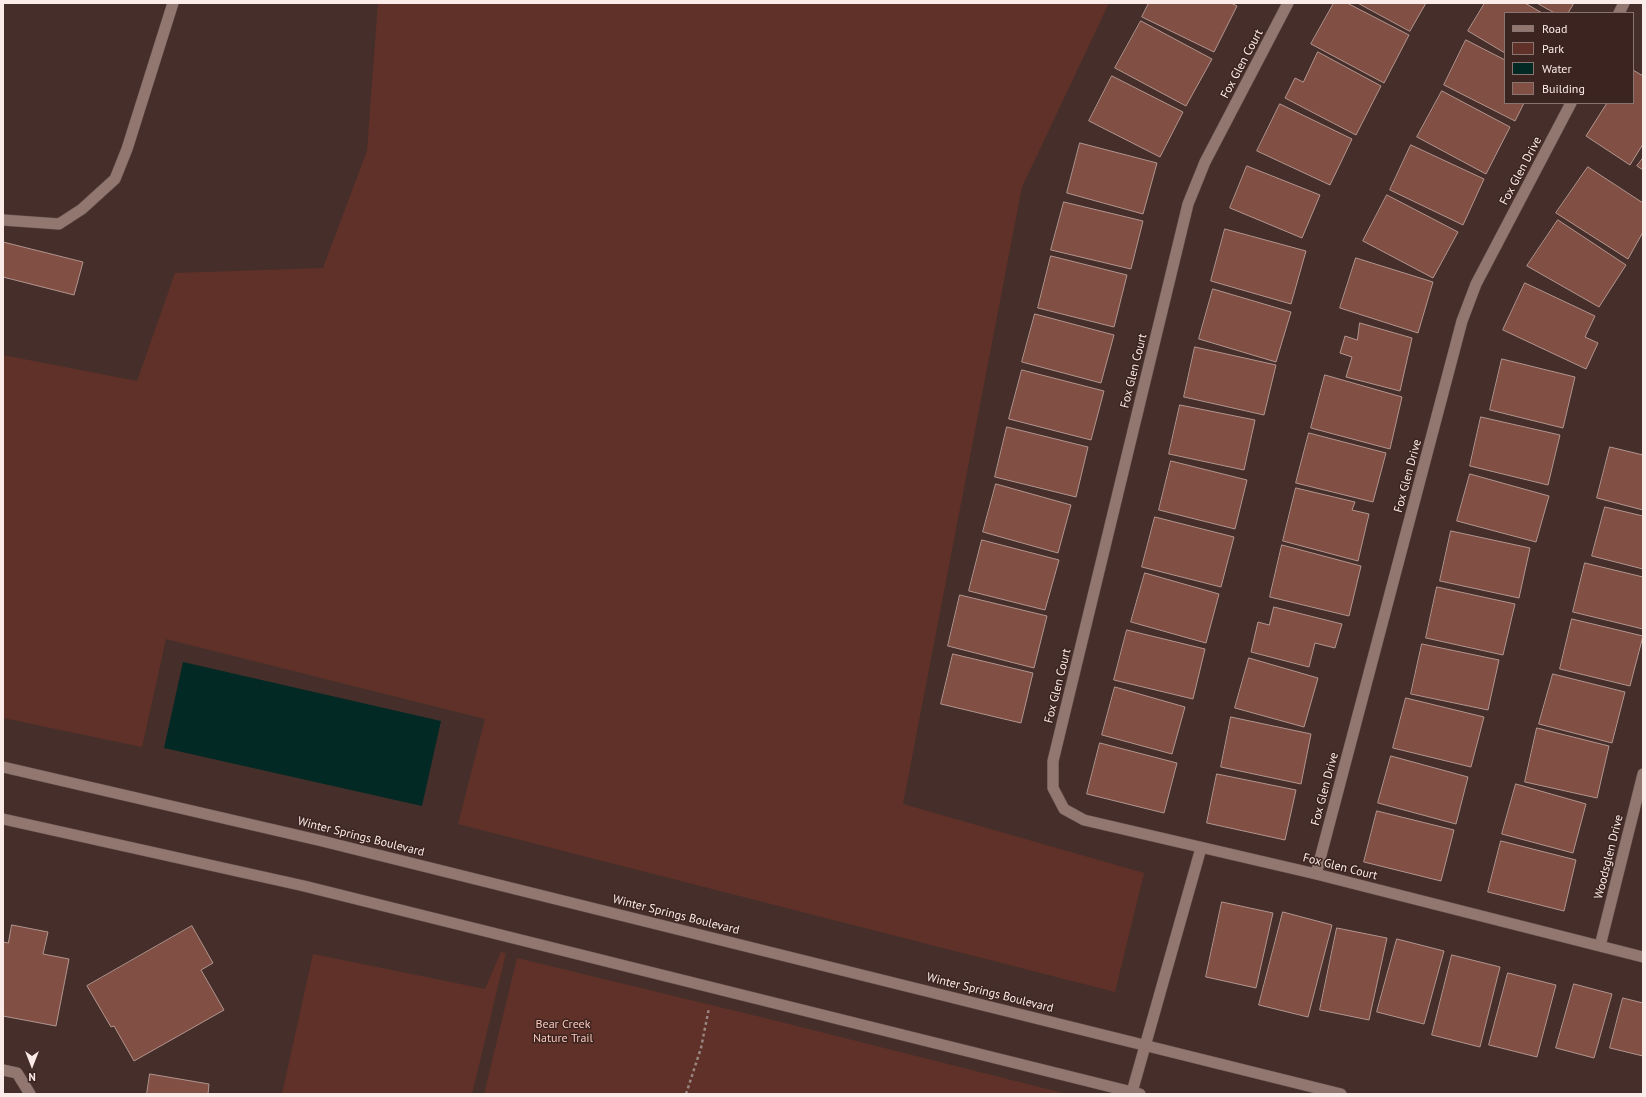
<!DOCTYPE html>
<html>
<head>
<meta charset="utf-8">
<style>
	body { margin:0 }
	#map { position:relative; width:1646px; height:1097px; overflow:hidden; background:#462f2a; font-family:"PT Sans",sans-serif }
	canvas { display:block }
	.frame { position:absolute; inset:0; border:4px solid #fcece9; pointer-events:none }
	.legend { position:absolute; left:1504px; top:12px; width:130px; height:92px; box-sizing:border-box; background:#3c2520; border:1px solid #897570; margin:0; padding:5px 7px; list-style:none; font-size:12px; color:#fcece9 }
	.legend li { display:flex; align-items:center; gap:8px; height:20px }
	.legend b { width:20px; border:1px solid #897570 }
	.north { position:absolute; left:12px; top:1045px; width:40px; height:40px; -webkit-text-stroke:3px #3c2520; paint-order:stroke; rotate:180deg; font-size:11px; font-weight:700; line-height:16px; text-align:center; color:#fcece9 }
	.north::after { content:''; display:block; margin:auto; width:14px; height:18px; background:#fcece9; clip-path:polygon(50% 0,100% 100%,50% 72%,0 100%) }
</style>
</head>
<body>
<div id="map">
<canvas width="1646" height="1097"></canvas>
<div class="frame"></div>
<ul class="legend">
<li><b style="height:5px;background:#927670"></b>Road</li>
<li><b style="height:11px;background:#5f3128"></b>Park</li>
<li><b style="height:11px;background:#032924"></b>Water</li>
<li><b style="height:11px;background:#814f44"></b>Building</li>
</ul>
<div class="north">N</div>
</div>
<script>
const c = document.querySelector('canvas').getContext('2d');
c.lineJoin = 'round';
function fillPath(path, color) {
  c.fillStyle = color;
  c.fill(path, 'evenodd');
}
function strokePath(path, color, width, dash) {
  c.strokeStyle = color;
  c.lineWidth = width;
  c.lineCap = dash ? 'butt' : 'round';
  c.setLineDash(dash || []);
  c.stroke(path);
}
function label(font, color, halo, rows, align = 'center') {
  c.font = font + ' "PT Sans",sans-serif';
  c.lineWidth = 3;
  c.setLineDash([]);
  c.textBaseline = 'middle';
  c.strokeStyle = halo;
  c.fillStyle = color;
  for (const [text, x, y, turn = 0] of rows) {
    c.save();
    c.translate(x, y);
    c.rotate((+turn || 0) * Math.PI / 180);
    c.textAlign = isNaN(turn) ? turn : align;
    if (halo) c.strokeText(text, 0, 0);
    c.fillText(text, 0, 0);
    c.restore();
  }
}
const green = new Path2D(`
	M 378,3 L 1109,3 L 1022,187 L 903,804 L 1144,873 L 1115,992 L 458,824 L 485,719 L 166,639 L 142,747 L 3,718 L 3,355 L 137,381 L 175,273 L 323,268 L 367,151 Z
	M 501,952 L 506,953 L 472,1094 L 282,1094 L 313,954 L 485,989 Z
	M 517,958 L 773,1020 L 1067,1094 L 484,1094 Z`);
const water = new Path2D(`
	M 183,662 L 441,721 L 422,806 L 164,748 Z`);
const building = new Path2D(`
	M 1149,3 L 1231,3 L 1237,6 L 1214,52 L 1142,17 Z
	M 1334,3 L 1347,3 L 1409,35 L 1384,83 L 1311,44 Z
	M 1358,3 L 1426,3 L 1410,31 Z
	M 1485,3 L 1525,3 L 1542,13 L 1505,13 L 1505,53 L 1468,31 Z
	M 1537,3 L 1574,3 L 1568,13 L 1555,13 Z
	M 1141,21 L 1212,59 L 1186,106 L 1115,68 Z
	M 1466,40 L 1505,60 L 1505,103 L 1524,103 L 1515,121 L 1444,85 Z
	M 1318,52 L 1381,86 L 1356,135 L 1285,98 L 1295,78 L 1303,82 Z
	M 1633,70 L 1643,76 L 1643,144 L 1630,165 L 1586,136 L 1607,103 L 1633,103 Z
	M 1112,76 L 1183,112 L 1160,157 L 1089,121 Z
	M 1442,91 L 1510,127 L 1486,174 L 1417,137 Z
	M 1280,104 L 1352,139 L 1330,185 L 1257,151 Z
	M 1080,143 L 1157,163 L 1143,214 L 1067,193 Z
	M 1411,145 L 1484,179 L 1463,225 L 1390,190 Z
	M 1643,158 L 1643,170 L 1637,166 Z
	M 1247,166 L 1320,195 L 1302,238 L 1230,208 Z
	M 1588,167 L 1643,203 L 1643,232 L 1628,259 L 1556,213 Z
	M 1387,195 L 1458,232 L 1433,278 L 1363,241 Z
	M 1064,202 L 1143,221 L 1131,269 L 1051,250 Z
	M 1558,220 L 1626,265 L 1599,307 L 1527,266 Z
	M 1225,229 L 1306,251 L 1291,304 L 1211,281 Z
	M 3,242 L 83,262 L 74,295 L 3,277 Z
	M 1051,256 L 1127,275 L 1114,327 L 1038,308 Z
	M 1356,258 L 1433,282 L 1418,333 L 1340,308 Z
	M 1525,283 L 1595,316 L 1585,337 L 1598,343 L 1586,369 L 1503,330 Z
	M 1213,289 L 1291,312 L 1276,362 L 1199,339 Z
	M 1035,314 L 1114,335 L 1101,383 L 1022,362 Z
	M 1360,323 L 1412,338 L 1400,391 L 1346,377 L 1352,357 L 1340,353 L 1345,336 L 1357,340 Z
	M 1195,347 L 1276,365 L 1264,415 L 1184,397 Z
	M 1502,359 L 1575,377 L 1563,428 L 1490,410 Z
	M 1022,370 L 1104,391 L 1091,440 L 1009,419 Z
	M 1325,375 L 1402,397 L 1390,449 L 1311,428 Z
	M 1180,405 L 1255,420 L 1244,470 L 1169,454 Z
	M 1481,417 L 1560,435 L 1548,485 L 1470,466 Z
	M 1007,427 L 1088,447 L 1076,497 L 995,477 Z
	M 1309,433 L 1386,453 L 1373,502 L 1296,483 Z
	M 1610,447 L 1643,455 L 1643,510 L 1597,498 Z
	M 1171,461 L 1247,480 L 1235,529 L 1159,510 Z
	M 1470,474 L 1549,496 L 1536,542 L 1457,521 Z
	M 996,484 L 1071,505 L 1058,553 L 983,532 Z
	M 1296,488 L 1355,502 L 1352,510 L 1369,514 L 1358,561 L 1283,541 Z
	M 1605,507 L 1643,516 L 1643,569 L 1592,556 Z
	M 1155,517 L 1234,537 L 1221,587 L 1142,567 Z
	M 1451,531 L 1530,548 L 1519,598 L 1440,581 Z
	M 982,540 L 1059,560 L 1045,610 L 969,591 Z
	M 1282,545 L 1361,566 L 1349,616 L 1270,597 Z
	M 1585,563 L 1643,577 L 1643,629 L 1573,612 Z
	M 1145,573 L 1219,594 L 1206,643 L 1131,622 Z
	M 1437,587 L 1515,604 L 1503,655 L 1426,638 Z
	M 960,595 L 1047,616 L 1034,668 L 948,646 Z
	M 1274,607 L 1342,624 L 1335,648 L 1315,643 L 1309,667 L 1251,652 L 1258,622 L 1269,625 Z
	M 1572,619 L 1643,636 L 1630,686 L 1560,669 Z
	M 1127,630 L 1205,649 L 1193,699 L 1114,680 Z
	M 1422,644 L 1499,660 L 1488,710 L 1411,694 Z
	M 953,654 L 1033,673 L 1021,723 L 941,704 Z
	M 1249,658 L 1318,678 L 1304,727 L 1235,708 Z
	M 1553,674 L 1625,692 L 1612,743 L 1539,724 Z
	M 1115,687 L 1185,707 L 1172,754 L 1102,735 Z
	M 1406,698 L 1484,717 L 1471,767 L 1393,748 Z
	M 1231,717 L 1311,734 L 1301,784 L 1221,767 Z
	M 1537,728 L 1609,746 L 1597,798 L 1525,782 Z
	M 1100,743 L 1177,763 L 1164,813 L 1087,794 Z
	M 1391,756 L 1468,777 L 1456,824 L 1378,803 Z
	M 1217,774 L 1296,790 L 1285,840 L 1207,823 Z
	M 1516,784 L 1586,804 L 1573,853 L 1502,834 Z
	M 1377,811 L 1454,830 L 1441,881 L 1364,862 Z
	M 1501,841 L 1576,860 L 1564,911 L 1488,892 Z
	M 1222,902 L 1273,913 L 1256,988 L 1206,977 Z
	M 1283,912 L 1332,925 L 1308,1017 L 1259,1005 Z
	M 12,925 L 48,932 L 43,954 L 69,959 L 56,1026 L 3,1016 L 3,942 L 8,943 Z
	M 192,926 L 213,963 L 201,970 L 224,1010 L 134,1061 L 114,1026 L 111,1027 L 87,986 Z
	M 1337,928 L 1387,938 L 1369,1020 L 1320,1010 Z
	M 1397,939 L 1444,951 L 1424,1024 L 1377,1012 Z
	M 1452,955 L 1500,967 L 1480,1047 L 1432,1035 Z
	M 1508,973 L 1556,985 L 1537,1057 L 1489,1045 Z
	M 1574,984 L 1612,994 L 1594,1058 L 1556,1048 Z
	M 1623,998 L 1643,1003 L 1643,1056 L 1610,1048 Z
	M 150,1074 L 209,1084 L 208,1094 L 147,1094 Z`);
const path = new Path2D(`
	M 686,1094 L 701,1048 L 709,1008`);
const service = new Path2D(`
	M 3,220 L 59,224 L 82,209 L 115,179 L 127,149 L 173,3`);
const minor = new Path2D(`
	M 1288,3 L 1205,162 L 1188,204 L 1053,761 L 1053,788 L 1064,809 L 1084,820 L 1316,874 L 1643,957
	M 1619,13 L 1624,3
	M 1316,874 L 1462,321 L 1476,284 L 1571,103
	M 1600,946 L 1643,774
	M 3,1070 L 17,1073 L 30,1094
	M 1132,1092 L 1201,848`);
const tertiary = new Path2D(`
	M 3,767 L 322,841 L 1341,1094
	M 3,819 L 304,886 L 1140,1094`);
const streetNames = [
	["Fox Glen Court",1242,64,-62],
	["Fox Glen Drive",1521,171,-62],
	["Fox Glen Court",1134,371,-76],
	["Fox Glen Drive",1408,476,-75],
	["Fox Glen Court",1058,686,-76],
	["Fox Glen Drive",1325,789,-75],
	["Winter Springs Boulevard",361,837,14],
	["Woodsglen Drive",1609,857,-76],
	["Fox Glen Court",1340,867,14],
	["Winter Springs Boulevard",676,915,14],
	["Winter Springs Boulevard",990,993,14]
];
const parkNames = [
	["Bear Creek",563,1025],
	["Nature Trail",563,1039]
];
fillPath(green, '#5f3128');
fillPath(water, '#032924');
fillPath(building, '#814f44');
strokePath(building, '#b2958f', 1);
strokePath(service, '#624e4a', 12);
strokePath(minor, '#624e4a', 12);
strokePath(tertiary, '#624e4a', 12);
strokePath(path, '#998581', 2.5, [3, 3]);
strokePath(service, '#927670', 11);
strokePath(minor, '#927670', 11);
strokePath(tertiary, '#927670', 11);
label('12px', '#fcece9', '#3c2520', streetNames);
label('12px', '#fcc8bd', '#3c2520', parkNames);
</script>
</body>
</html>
